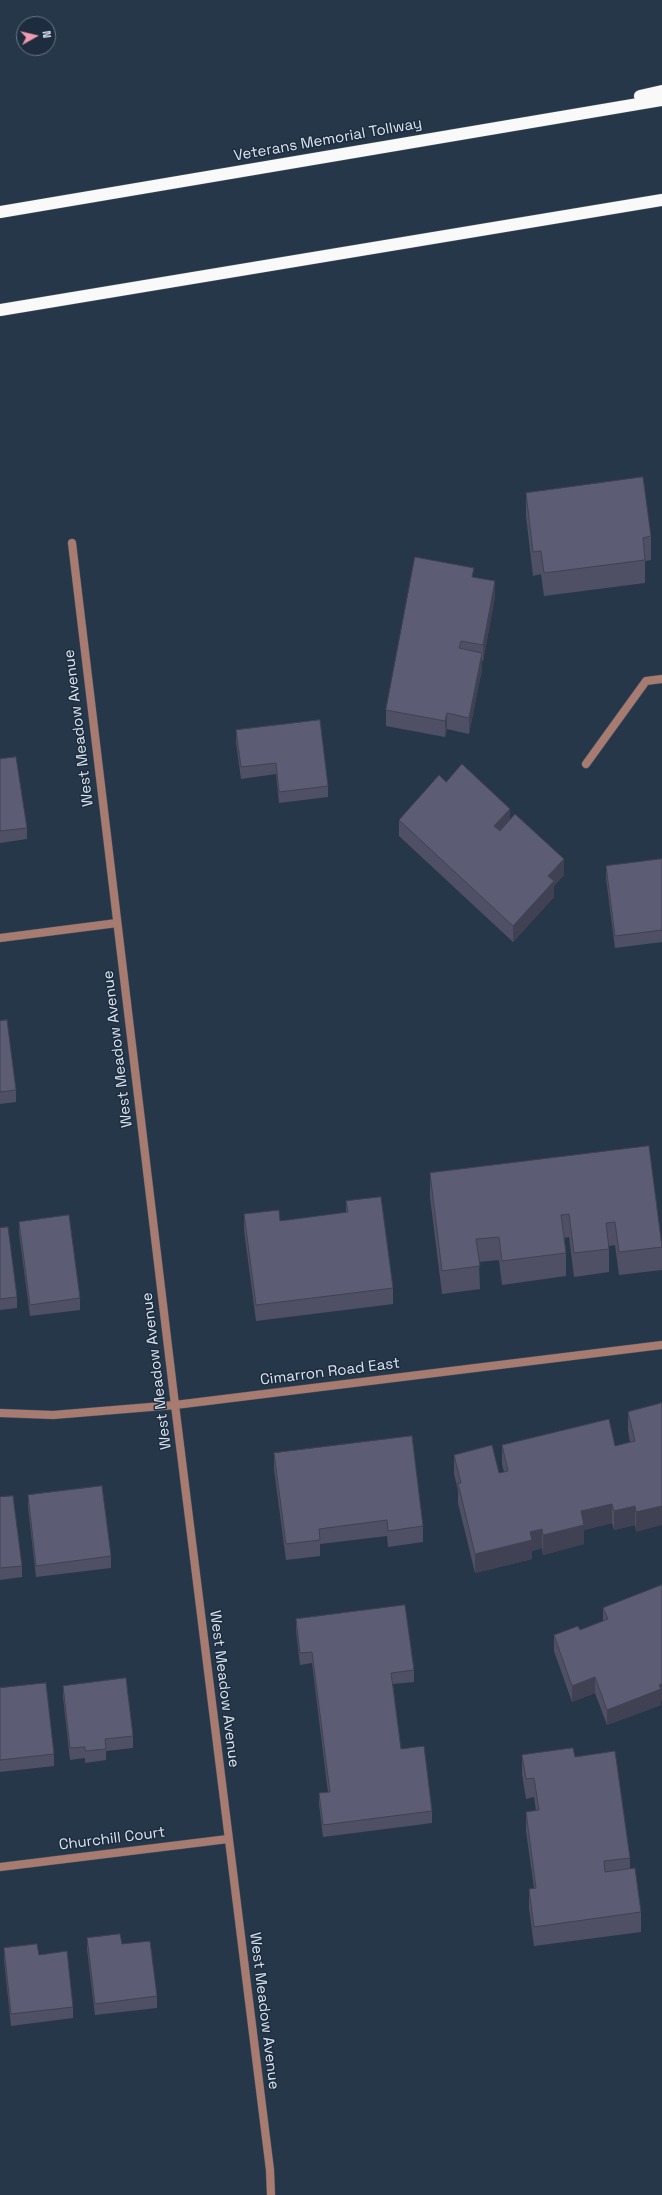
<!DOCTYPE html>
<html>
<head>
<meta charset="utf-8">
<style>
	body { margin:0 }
	#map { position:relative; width:662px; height:2195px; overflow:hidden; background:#27374a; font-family:"Space Grotesk",sans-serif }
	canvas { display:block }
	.north { position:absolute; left:16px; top:16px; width:40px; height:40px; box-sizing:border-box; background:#1d2d3f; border:1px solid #697786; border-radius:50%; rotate:82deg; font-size:11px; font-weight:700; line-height:16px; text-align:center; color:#dbe5f1 }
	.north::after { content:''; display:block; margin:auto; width:14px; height:18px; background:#f29aaf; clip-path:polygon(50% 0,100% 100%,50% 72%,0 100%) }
</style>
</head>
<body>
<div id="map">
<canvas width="662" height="2195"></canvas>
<div class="north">N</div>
</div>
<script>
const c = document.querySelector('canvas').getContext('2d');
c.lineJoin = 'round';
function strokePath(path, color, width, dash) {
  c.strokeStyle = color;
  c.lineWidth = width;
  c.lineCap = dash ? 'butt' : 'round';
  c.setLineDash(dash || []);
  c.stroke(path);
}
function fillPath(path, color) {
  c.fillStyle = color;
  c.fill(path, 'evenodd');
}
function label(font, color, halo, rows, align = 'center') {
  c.font = font + ' "Space Grotesk",sans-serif';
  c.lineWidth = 3;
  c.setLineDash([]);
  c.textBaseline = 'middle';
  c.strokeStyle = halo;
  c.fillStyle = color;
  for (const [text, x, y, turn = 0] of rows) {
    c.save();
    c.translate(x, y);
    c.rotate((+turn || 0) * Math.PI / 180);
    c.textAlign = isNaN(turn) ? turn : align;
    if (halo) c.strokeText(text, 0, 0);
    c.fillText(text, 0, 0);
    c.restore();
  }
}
const minor = new Path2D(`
	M 72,543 L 175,1405 L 270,2170 L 271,2195
	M 586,764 L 646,681 L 662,679
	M 0,938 L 117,923
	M 0,1413 L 53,1415 L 175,1405 L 662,1345
	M 0,1867 L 228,1839`);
const motorway = new Path2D(`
	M 640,96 L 662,91
	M 0,212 L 662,100
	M 0,310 L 662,200`);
const wall = new Path2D(`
	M 526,493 L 651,536 L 651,560 L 645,561 L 645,583 L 544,596 L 541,574 L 533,576 L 526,516 Z
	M 474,577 L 495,597 L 483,661 L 482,661 L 482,669 L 469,734 L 447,729 L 445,737 L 386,726 L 386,710 Z
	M 236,730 L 328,786 L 328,797 L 279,803 L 276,774 L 241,779 L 236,742 Z
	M 0,759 L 27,828 L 27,839 L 0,843 Z
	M 446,782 L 510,820 L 564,875 L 554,886 L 554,897 L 513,942 L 399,836 L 399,820 Z
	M 662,859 L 662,942 L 615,948 L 606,878 L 606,866 Z
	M 0,1021 L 16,1090 L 16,1102 L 0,1104 Z
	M 649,1146 L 662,1247 L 662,1270 L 619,1275 L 615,1245 L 609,1246 L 609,1272 L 574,1277 L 569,1237 L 564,1238 L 566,1253 L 566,1276 L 502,1285 L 499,1260 L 479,1262 L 480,1289 L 442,1294 L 430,1197 L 430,1173 Z
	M 346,1201 L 393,1288 L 393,1304 L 256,1321 L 244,1230 L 244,1214 L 280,1221 L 346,1213 Z
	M 19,1222 L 80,1298 L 80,1310 L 30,1316 L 19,1233 Z
	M 0,1228 L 17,1297 L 17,1308 L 0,1310 Z
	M 662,1403 L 636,1532 L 635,1525 L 614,1530 L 612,1523 L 584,1530 L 584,1544 L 543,1555 L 542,1548 L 532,1551 L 532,1559 L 475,1573 L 458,1503 L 458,1490 L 454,1474 L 454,1455 L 499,1473 L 504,1472 L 502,1464 L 502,1445 L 615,1446 L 630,1442 L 628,1431 L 628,1412 Z
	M 274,1453 L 423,1526 L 423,1542 L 388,1547 L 387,1536 L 320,1544 L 320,1556 L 286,1560 L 274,1469 Z
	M 28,1495 L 111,1556 L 111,1568 L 36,1577 L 28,1507 Z
	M 0,1497 L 22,1566 L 22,1577 L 0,1580 Z
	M 662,1585 L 662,1700 L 661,1701 L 661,1705 L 607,1725 L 595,1693 L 572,1702 L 554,1651 L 554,1635 L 580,1630 L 603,1621 L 603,1608 Z
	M 296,1619 L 414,1670 L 414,1682 L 393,1684 L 401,1749 L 432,1811 L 432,1823 L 323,1837 L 319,1804 L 319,1793 L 328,1792 L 312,1663 L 300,1665 L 296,1630 Z
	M 63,1686 L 133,1736 L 133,1748 L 106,1751 L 106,1760 L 85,1763 L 85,1758 L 70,1760 L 63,1697 Z
	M 0,1688 L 54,1754 L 54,1766 L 0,1772 Z
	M 522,1755 L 575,1757 L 630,1858 L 630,1869 L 641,1912 L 641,1932 L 534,1946 L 529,1908 L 529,1889 L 534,1888 L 526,1831 L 526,1812 L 536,1811 L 534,1797 L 526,1799 L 522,1774 Z
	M 87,1938 L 122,1944 L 157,1996 L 157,2008 L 95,2015 L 87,1949 Z
	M 4,1948 L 39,1955 L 73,2007 L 73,2018 L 11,2026 L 4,1960 Z`);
const shadedWall = new Path2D(`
	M 495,581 L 495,597 L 483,661 L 483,645 Z
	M 482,653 L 482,669 L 469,734 L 469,718 Z
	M 447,713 L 447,729 L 445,737 L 445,721 Z
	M 510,809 L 510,825 L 494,842 L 494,826 Z
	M 564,859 L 564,875 L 554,886 L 554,897 L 513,942 L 513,926 L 548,876 Z
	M 612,1504 L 612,1523 L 584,1530 L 584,1544 L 543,1555 L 543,1535 L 581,1511 Z
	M 635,1506 L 635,1525 L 614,1530 L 614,1511 Z
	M 662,1506 L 662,1525 L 636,1532 L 636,1512 Z
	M 542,1529 L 542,1548 L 532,1551 L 532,1559 L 475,1573 L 475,1554 L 530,1532 Z
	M 595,1677 L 595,1693 L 572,1702 L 572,1686 Z
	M 662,1684 L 662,1700 L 661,1701 L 661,1705 L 607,1725 L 607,1710 Z`);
const building = new Path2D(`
	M 643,477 L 651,536 L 643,538 L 645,560 L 544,573 L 541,551 L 533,552 L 526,493 Z
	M 415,557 L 474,568 L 472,577 L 495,581 L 483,645 L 461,641 L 459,648 L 482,653 L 469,718 L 447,713 L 445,721 L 386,710 Z
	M 320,720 L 328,786 L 279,792 L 276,763 L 241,767 L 236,730 Z
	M 16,757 L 27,828 L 0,831 L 0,759 Z
	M 462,764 L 510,809 L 494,826 L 500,831 L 515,814 L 564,859 L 548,876 L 554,881 L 513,926 L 399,820 L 439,775 L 446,782 Z
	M 662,859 L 662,930 L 615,936 L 606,866 Z
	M 7,1020 L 16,1090 L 0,1092 L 0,1021 Z
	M 649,1146 L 662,1247 L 619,1252 L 615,1222 L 606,1223 L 609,1249 L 574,1253 L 569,1214 L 561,1215 L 566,1253 L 502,1261 L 499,1237 L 476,1239 L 480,1266 L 442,1271 L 430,1173 Z
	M 381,1197 L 393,1288 L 256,1305 L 244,1214 L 279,1210 L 280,1221 L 348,1212 L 346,1201 Z
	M 69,1215 L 80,1298 L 30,1305 L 19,1222 Z
	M 8,1227 L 17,1297 L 0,1299 L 0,1228 Z
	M 662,1403 L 662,1506 L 636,1512 L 635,1506 L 614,1511 L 612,1504 L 581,1511 L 584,1525 L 543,1535 L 542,1529 L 530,1532 L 532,1540 L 475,1554 L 458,1483 L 461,1483 L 454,1455 L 492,1445 L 499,1473 L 508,1471 L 502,1445 L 609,1419 L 615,1446 L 635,1441 L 628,1412 Z
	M 412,1436 L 423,1526 L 388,1531 L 387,1520 L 319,1529 L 320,1540 L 286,1544 L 274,1453 Z
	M 102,1486 L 111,1556 L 36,1566 L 28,1495 Z
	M 13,1496 L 22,1566 L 0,1568 L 0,1497 Z
	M 662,1585 L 662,1684 L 659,1685 L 661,1689 L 607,1710 L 595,1677 L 572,1686 L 554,1635 L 578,1626 L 580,1630 L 608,1619 L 603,1608 Z
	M 405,1605 L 414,1670 L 391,1673 L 401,1749 L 424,1746 L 432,1811 L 323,1825 L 319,1793 L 330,1792 L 312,1652 L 300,1653 L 296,1619 Z
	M 126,1678 L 133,1736 L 105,1739 L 106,1749 L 85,1751 L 85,1747 L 70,1748 L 63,1686 Z
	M 46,1683 L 54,1754 L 0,1760 L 0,1688 Z
	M 573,1748 L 575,1757 L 615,1751 L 630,1858 L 604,1861 L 605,1872 L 635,1868 L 641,1912 L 534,1927 L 529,1889 L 536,1888 L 526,1812 L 539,1810 L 534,1778 L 526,1779 L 522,1755 Z
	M 120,1934 L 122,1944 L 150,1941 L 157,1996 L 95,2004 L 87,1938 Z
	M 37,1944 L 39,1955 L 67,1951 L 73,2007 L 11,2014 L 4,1948 Z`);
const streetNames = [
	["Veterans Memorial Tollway",328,140,-10],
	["West Meadow Avenue",79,728,-97],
	["West Meadow Avenue",118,1049,-97],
	["West Meadow Avenue",157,1371,-97],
	["Cimarron Road East",330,1372,-7],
	["West Meadow Avenue",224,1689,83],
	["Churchill Court",112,1839,-7],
	["West Meadow Avenue",264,2011,83]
];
strokePath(minor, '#445365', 9);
strokePath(motorway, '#445365', 13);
strokePath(minor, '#a77b70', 8);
strokePath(motorway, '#f9f9f9', 12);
fillPath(wall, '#4f5065');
fillPath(shadedWall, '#404152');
fillPath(building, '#5c5d75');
strokePath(building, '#404152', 1);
label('15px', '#dbe5f1', '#1d2d3f', streetNames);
</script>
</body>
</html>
